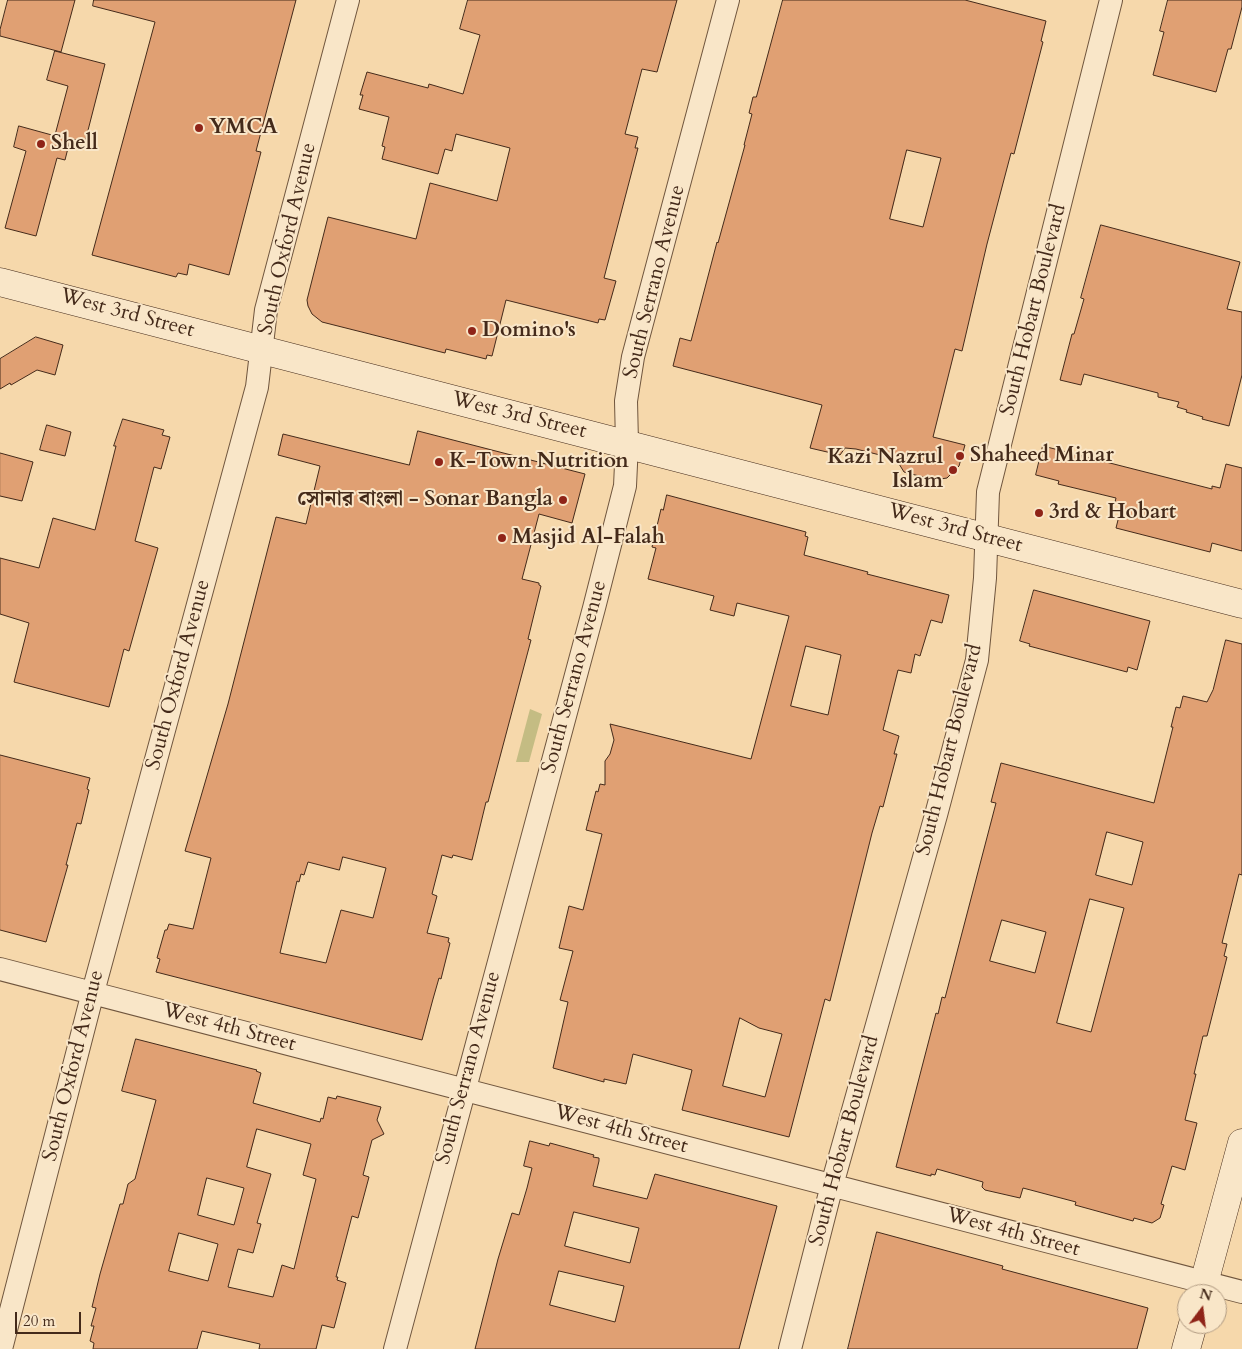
<!DOCTYPE html>
<html>
<head>
<meta charset="utf-8">
<style>
	body { margin:0 }
	#map { position:relative; width:1242px; height:1349px; overflow:hidden; background:#f6d8ab; font-family:Cardo,serif }
	canvas { display:block }
	.north { position:absolute; left:1177px; top:1284px; width:50px; height:50px; box-sizing:border-box; background:#f9e6c8; border:1px solid #b19b82; border-radius:50%; rotate:15deg; font-size:14px; font-weight:700; line-height:20px; text-align:center; color:#442a1a }
	.north::after { content:''; display:block; margin:auto; width:18px; height:22px; background:#8f2418; clip-path:polygon(50% 0,100% 100%,50% 72%,0 100%) }
	.scale { position:absolute; left:15px; top:1312px; width:66px; height:22px; box-sizing:border-box; border:2px solid #442a1a; border-top:0; padding-left:6px; font-size:15px; line-height:18px; white-space:nowrap; color:#442a1a; -webkit-text-stroke:4px #f9e6c8; paint-order:stroke }
</style>
</head>
<body>
<div id="map">
<canvas width="1242" height="1349"></canvas>
<div class="north">N</div>
<div class="scale">20 m</div>
</div>
<script>
const c = document.querySelector('canvas').getContext('2d');
c.lineJoin = 'round';
function fillPath(path, color) {
  c.fillStyle = color;
  c.fill(path, 'evenodd');
}
function strokePath(path, color, width, dash) {
  c.strokeStyle = color;
  c.lineWidth = width;
  c.lineCap = dash ? 'butt' : 'round';
  c.setLineDash(dash || []);
  c.stroke(path);
}
function label(font, color, halo, rows, align = 'center') {
  c.font = font + ' Cardo,"Noto Serif Bengali",serif';
  c.lineWidth = 4;
  c.setLineDash([]);
  c.textBaseline = 'middle';
  c.strokeStyle = halo;
  c.fillStyle = color;
  for (const [text, x, y, turn = 0] of rows) {
    c.save();
    c.translate(x, y);
    c.rotate((+turn || 0) * Math.PI / 180);
    c.textAlign = isNaN(turn) ? turn : align;
    if (halo) c.strokeText(text, 0, 0);
    c.fillText(text, 0, 0);
    c.restore();
  }
}
const green = new Path2D(`
	M 530,709 L 542,714 L 529,762 L 516,762 Z`);
const building = new Path2D(`
	M 8,0 L 75,0 L 61,52 L 0,36 L 0,30 Z
	M 94,0 L 296,0 L 256,151 L 261,152 L 229,275 L 189,264 L 187,275 L 178,273 L 176,277 L 92,255 L 155,22 L 93,6 Z
	M 468,0 L 677,0 L 657,72 L 642,69 L 625,134 L 638,137 L 635,148 L 638,148 L 604,278 L 616,281 L 605,320 L 599,319 L 598,323 L 506,300 L 492,356 L 487,355 L 486,359 L 446,349 L 445,353 L 322,322 L 312,314 L 308,306 L 307,300 L 328,217 L 416,239 L 430,183 L 497,201 L 510,148 L 456,134 L 452,151 L 445,149 L 438,174 L 382,159 L 385,147 L 382,146 L 389,117 L 359,109 L 363,95 L 360,95 L 367,72 L 428,88 L 429,84 L 463,94 L 480,35 L 460,29 Z
	M 783,0 L 965,0 L 1046,21 L 1041,41 L 1043,42 L 1014,154 L 1011,153 L 987,244 L 962,351 L 955,349 L 933,437 L 965,445 L 959,466 L 947,478 L 934,480 L 904,472 L 896,459 L 856,449 L 845,448 L 840,455 L 810,448 L 822,405 L 673,366 L 680,338 L 691,341 L 717,242 L 718,243 L 745,145 L 744,145 L 752,114 L 749,113 L 753,97 L 756,97 ZM 907,150 L 941,158 L 923,227 L 890,219 Z
	M 1168,0 L 1242,0 L 1242,7 L 1231,49 L 1228,49 L 1216,92 L 1153,75 L 1164,32 L 1160,31 Z
	M 55,51 L 105,64 L 85,142 L 55,135 L 68,86 L 47,80 Z
	M 19,126 L 70,140 L 65,160 L 57,158 L 36,236 L 5,228 L 26,151 L 14,147 Z
	M 1101,225 L 1240,262 L 1227,309 L 1242,312 L 1242,375 L 1229,426 L 1202,419 L 1203,417 L 1186,412 L 1187,410 L 1177,407 L 1179,402 L 1158,397 L 1158,393 L 1084,374 L 1081,385 L 1060,380 L 1072,334 L 1074,334 L 1084,299 L 1081,298 Z
	M 36,337 L 63,345 L 55,375 L 37,370 L 11,385 L 10,383 L 0,389 L 0,359 Z
	M 123,419 L 164,430 L 162,435 L 170,437 L 161,469 L 154,467 L 135,541 L 158,548 L 129,651 L 124,649 L 109,707 L 14,682 L 29,623 L 0,614 L 0,558 L 39,568 L 53,518 L 95,530 L 116,446 L 114,446 Z
	M 47,425 L 71,432 L 65,456 L 40,450 Z
	M 418,431 L 585,474 L 572,523 L 539,514 L 522,579 L 539,583 L 539,585 L 541,586 L 528,639 L 531,640 L 488,802 L 486,802 L 472,860 L 453,855 L 452,858 L 442,855 L 432,894 L 437,896 L 427,933 L 449,938 L 448,942 L 450,943 L 441,979 L 439,978 L 433,999 L 422,1040 L 156,972 L 160,959 L 157,958 L 165,930 L 167,930 L 169,924 L 193,929 L 211,858 L 185,851 L 228,704 L 276,517 L 306,524 L 320,466 L 278,455 L 283,434 L 409,465 ZM 343,857 L 386,868 L 373,918 L 341,910 L 326,963 L 280,953 L 297,881 L 299,882 L 301,874 L 304,875 L 308,862 L 339,870 Z
	M 1043,446 L 1212,489 L 1212,486 L 1220,488 L 1226,464 L 1242,468 L 1242,551 L 1212,543 L 1210,552 L 1116,528 L 1122,504 L 1115,502 L 1116,498 L 1058,484 L 1059,481 L 1036,475 Z
	M 0,453 L 33,462 L 22,501 L 0,496 Z
	M 667,495 L 806,532 L 805,536 L 808,537 L 804,555 L 868,572 L 867,574 L 949,595 L 942,623 L 931,620 L 920,656 L 915,654 L 911,673 L 898,670 L 883,730 L 899,736 L 894,754 L 897,754 L 883,807 L 880,806 L 872,833 L 830,1001 L 825,999 L 789,1137 L 682,1110 L 692,1070 L 633,1054 L 626,1084 L 604,1079 L 604,1082 L 553,1068 L 568,1002 L 560,1000 L 573,951 L 559,948 L 569,906 L 583,910 L 602,834 L 586,830 L 596,791 L 598,792 L 600,784 L 605,785 L 605,761 L 610,754 L 614,740 L 610,724 L 751,759 L 789,616 L 737,603 L 734,616 L 710,610 L 714,596 L 648,579 L 656,548 L 652,547 L 661,509 L 663,510 ZM 806,646 L 841,655 L 828,715 L 791,706 ZM 740,1018 L 759,1028 L 782,1034 L 765,1097 L 723,1086 Z
	M 1034,590 L 1150,621 L 1137,670 L 1128,667 L 1127,672 L 1029,646 L 1030,644 L 1020,641 Z
	M 1226,640 L 1242,644 L 1242,875 L 1239,874 L 1222,943 L 1227,944 L 1224,956 L 1227,957 L 1207,1036 L 1203,1036 L 1194,1074 L 1196,1074 L 1185,1120 L 1197,1123 L 1185,1170 L 1172,1166 L 1161,1204 L 1164,1205 L 1160,1218 L 1152,1223 L 1134,1218 L 1133,1221 L 1075,1205 L 1076,1202 L 1023,1188 L 1020,1198 L 985,1190 L 982,1187 L 983,1182 L 937,1169 L 935,1175 L 931,1174 L 931,1176 L 896,1167 L 936,1013 L 938,1014 L 942,997 L 945,998 L 996,803 L 991,802 L 1001,763 L 1154,803 L 1173,727 L 1171,727 L 1176,707 L 1180,708 L 1183,696 L 1207,702 L 1213,690 ZM 1107,832 L 1143,842 L 1132,885 L 1096,875 ZM 1090,899 L 1124,908 L 1091,1032 L 1057,1023 ZM 1002,920 L 1046,932 L 1035,973 L 990,961 Z
	M 0,755 L 90,778 L 87,789 L 89,790 L 81,824 L 77,823 L 66,865 L 68,865 L 46,942 L 0,930 Z
	M 136,1039 L 257,1070 L 256,1071 L 261,1073 L 253,1103 L 320,1122 L 321,1118 L 323,1119 L 328,1097 L 336,1099 L 337,1096 L 381,1107 L 377,1120 L 384,1134 L 372,1140 L 363,1175 L 369,1177 L 358,1218 L 352,1216 L 336,1277 L 338,1277 L 337,1280 L 346,1283 L 334,1328 L 322,1325 L 316,1349 L 259,1349 L 260,1344 L 202,1331 L 197,1349 L 93,1349 L 94,1343 L 90,1341 L 94,1326 L 91,1326 L 96,1308 L 92,1307 L 100,1274 L 120,1204 L 123,1204 L 128,1184 L 135,1179 L 156,1100 L 122,1091 ZM 257,1129 L 311,1144 L 303,1175 L 316,1179 L 294,1269 L 282,1265 L 273,1297 L 228,1287 L 238,1249 L 253,1253 L 261,1224 L 257,1223 L 271,1174 L 247,1167 ZM 207,1178 L 244,1188 L 234,1225 L 198,1215 ZM 179,1233 L 218,1244 L 208,1281 L 169,1271 Z
	M 530,1141 L 549,1146 L 550,1143 L 594,1155 L 593,1157 L 599,1158 L 599,1161 L 593,1186 L 647,1199 L 655,1174 L 777,1206 L 739,1349 L 475,1349 L 498,1259 L 512,1213 L 519,1215 L 527,1188 L 532,1168 L 524,1166 ZM 574,1212 L 639,1228 L 630,1263 L 565,1246 ZM 559,1271 L 624,1286 L 615,1322 L 550,1305 Z
	M 877,1232 L 1003,1266 L 1002,1269 L 1148,1308 L 1137,1349 L 848,1349 Z`);
const street = new Path2D(`
	M 0,969 L 1242,1292
	M 1,1349 L 93,992 L 257,387 L 266,310 L 348,0
	M 395,1349 L 594,608 L 625,486 L 627,443 L 626,401 L 633,357 L 728,0
	M 790,1349 L 832,1185 L 936,815 L 977,660 L 985,578 L 988,492 L 1111,0`);
const secondary = new Path2D(`
	M 0,282 L 1242,604
	M 1201,1294 L 1242,1143
	M 1186,1349 L 1193,1324`);
const markers = [
	[199,128,5,"#8f2418"],
	[41,144,5,"#8f2418"],
	[472,331,5,"#8f2418"],
	[960,456,5,"#8f2418"],
	[439,462,5,"#8f2418"],
	[953,470,5,"#8f2418"],
	[563,500,5,"#8f2418"],
	[1039,513,5,"#8f2418"],
	[502,538,5,"#8f2418"]
];
const poiNames = [
	["YMCA",209,128],
	["Shell",51,144],
	["Domino's",482,331],
	["Shaheed Minar",970,456],
	["Kazi Nazrul",943,458,"right"],
	["Islam",943,482,"right"],
	["K-Town Nutrition",449,462],
	["সোনার বাংলা - Sonar Bangla",553,500,"right"],
	["3rd & Hobart",1049,513],
	["Masjid Al-Falah",512,538]
];
const streetNames = [
	["South Oxford Avenue",288,239,-77],
	["South Serrano Avenue",655,282,-76],
	["South Hobart Boulevard",1034,310,-76],
	["West 3rd Street",127,314,15],
	["West 3rd Street",519,416,14],
	["West 3rd Street",955,529,15],
	["South Oxford Avenue",179,675,-75],
	["South Serrano Avenue",575,677,-75],
	["South Hobart Boulevard",950,750,-76],
	["West 4th Street",229,1028,15],
	["South Oxford Avenue",74,1066,-76],
	["South Serrano Avenue",469,1068,-75],
	["West 4th Street",621,1130,15],
	["South Hobart Boulevard",845,1141,-75],
	["West 4th Street",1013,1233,15]
];
fillPath(green, '#c4bc83');
fillPath(building, '#e0a073');
strokePath(building, '#442a1a', 1);
strokePath(street, '#70563e', 24);
strokePath(secondary, '#442a1a', 29);
strokePath(street, '#f9e6c8', 22);
strokePath(secondary, '#f9e6c8', 28);
for (const [x, y, r, color] of markers) {
  const dot = new Path2D();
  dot.arc(x, y, r, 0, 2 * Math.PI);
  c.fillStyle = color;
  c.fill(dot);
  strokePath(dot, '#f9e6c8', 2);
}
label('bold 21px', '#442a1a', '#f9e6c8', poiNames, 'left');
label('21px', '#442a1a', '#f9e6c8', streetNames);
</script>
</body>
</html>
